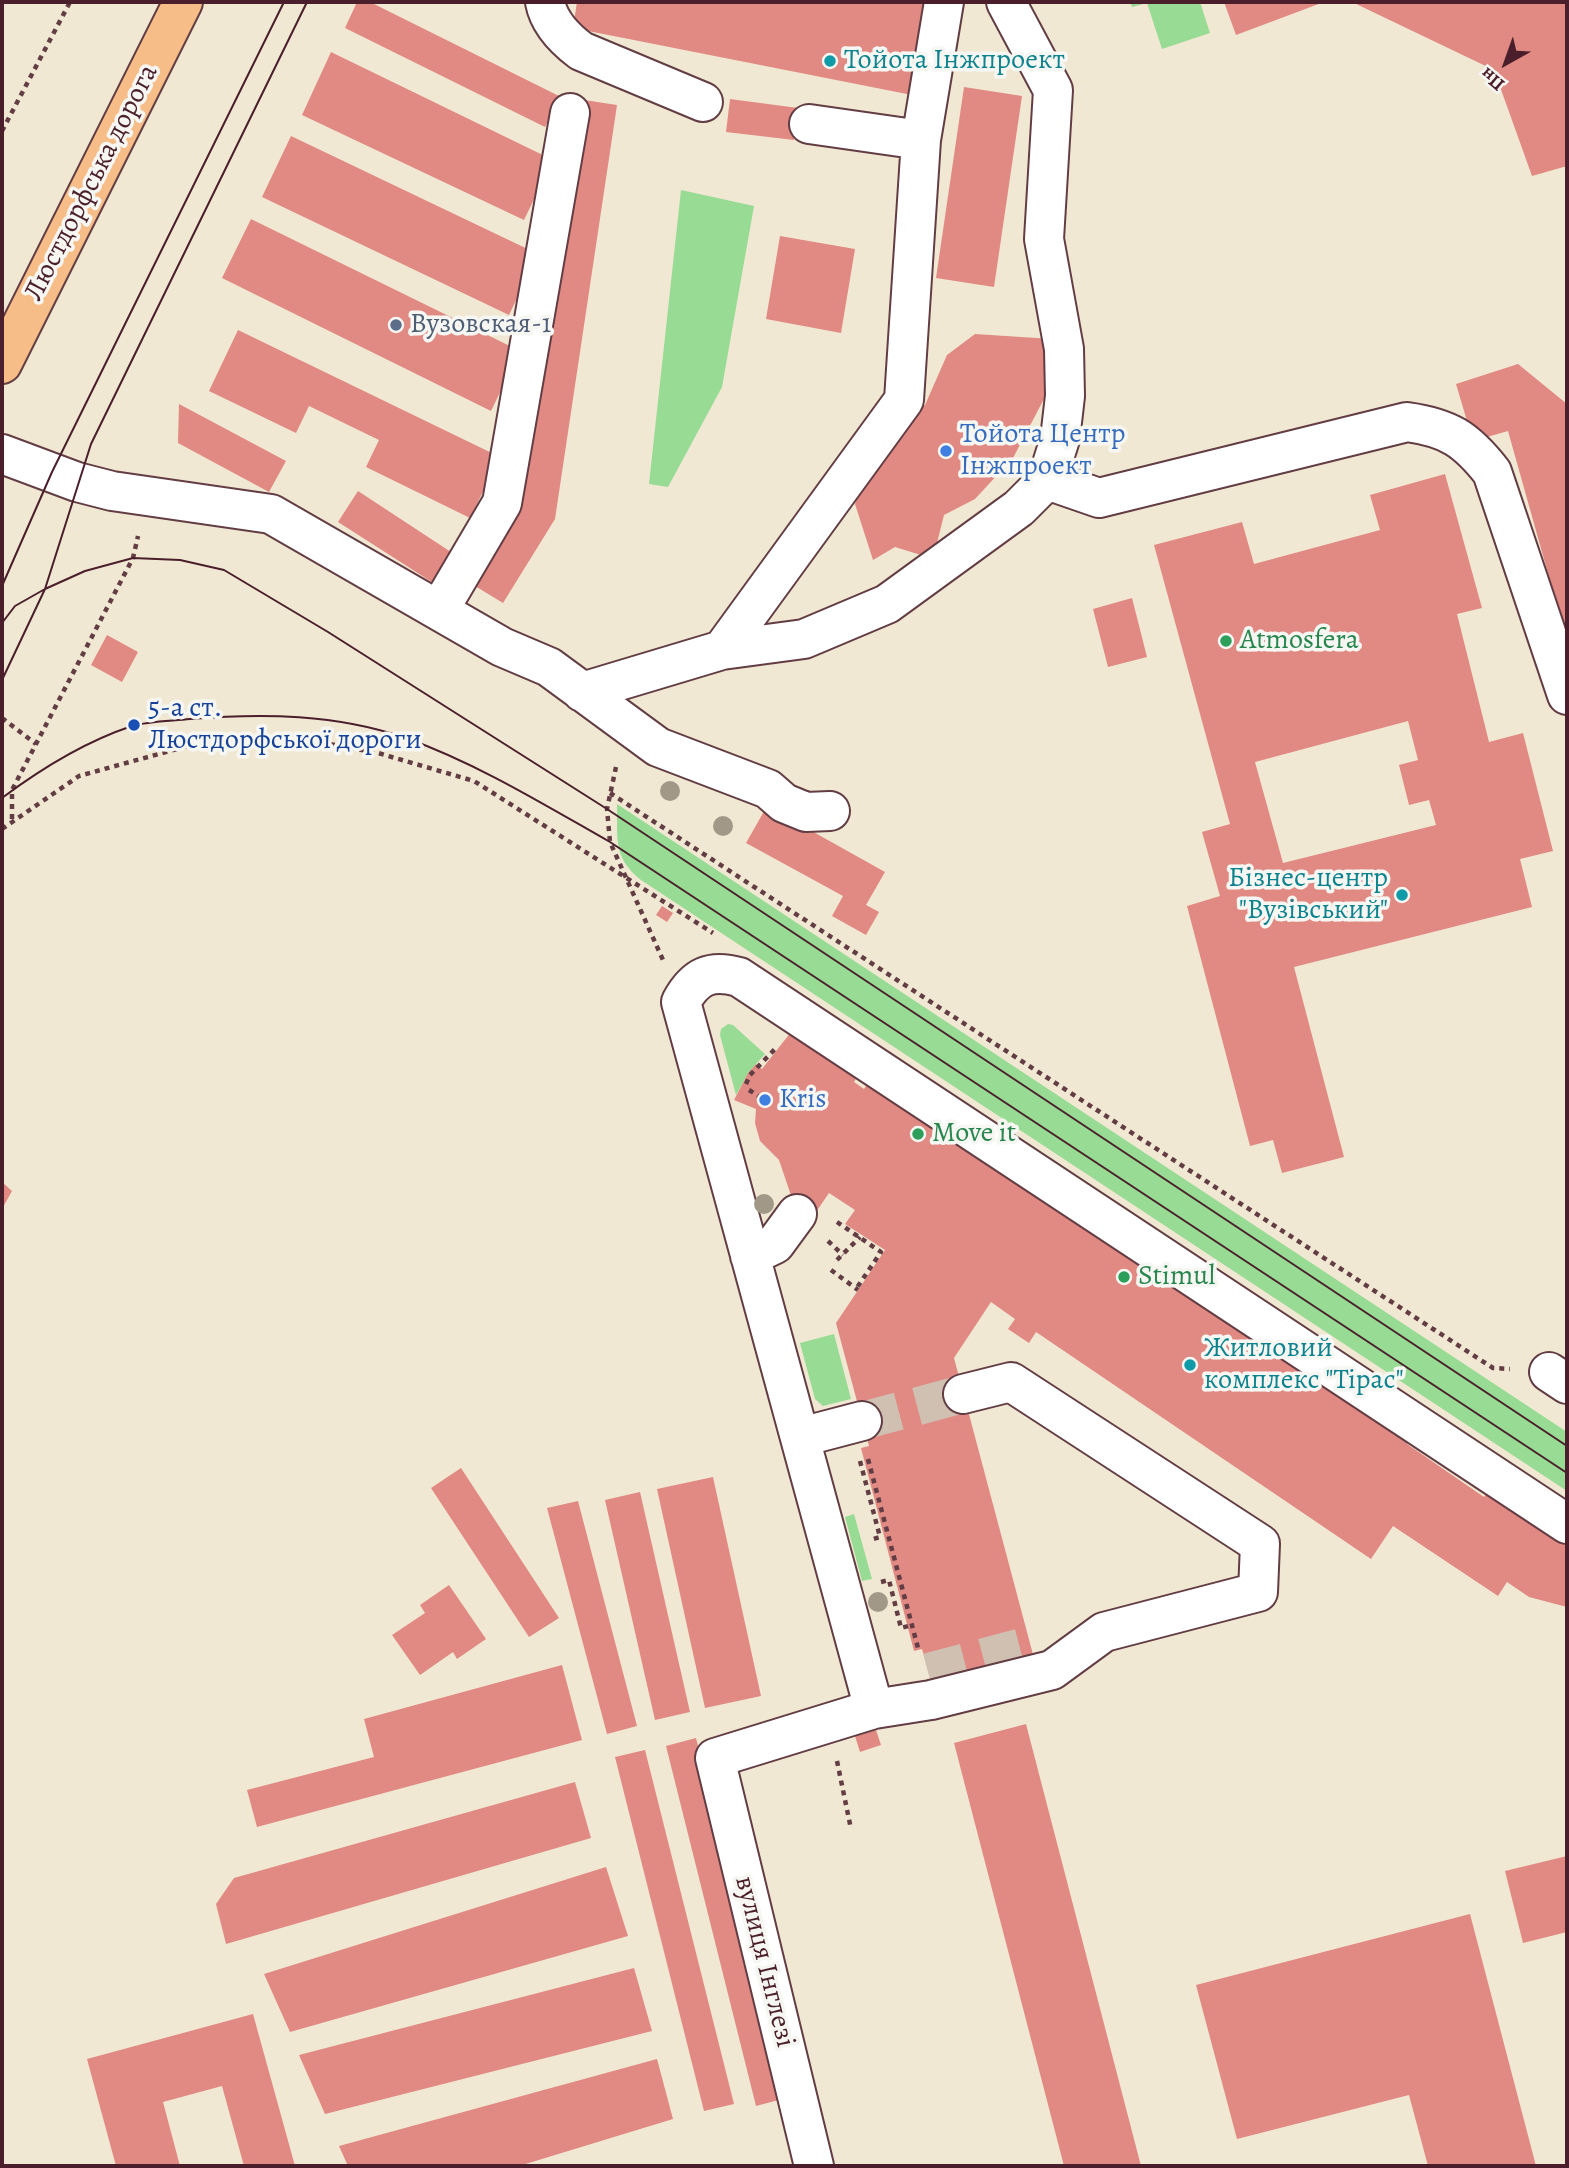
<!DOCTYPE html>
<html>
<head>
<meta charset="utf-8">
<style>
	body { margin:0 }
	#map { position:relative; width:1569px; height:2168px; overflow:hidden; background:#f1e8d3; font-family:Alegreya,serif }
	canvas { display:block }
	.frame { position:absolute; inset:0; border:4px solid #4a1f2b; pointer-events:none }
	.north { position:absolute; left:1471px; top:28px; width:70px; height:70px; -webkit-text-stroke:5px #f6f6f2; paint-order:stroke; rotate:220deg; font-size:19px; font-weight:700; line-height:28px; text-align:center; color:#4a1f2b }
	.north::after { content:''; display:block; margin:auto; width:24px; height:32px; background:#4a1f2b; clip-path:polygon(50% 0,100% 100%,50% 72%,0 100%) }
</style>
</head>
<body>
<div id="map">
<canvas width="1569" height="2168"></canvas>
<div class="frame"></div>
<div class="north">Пн</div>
</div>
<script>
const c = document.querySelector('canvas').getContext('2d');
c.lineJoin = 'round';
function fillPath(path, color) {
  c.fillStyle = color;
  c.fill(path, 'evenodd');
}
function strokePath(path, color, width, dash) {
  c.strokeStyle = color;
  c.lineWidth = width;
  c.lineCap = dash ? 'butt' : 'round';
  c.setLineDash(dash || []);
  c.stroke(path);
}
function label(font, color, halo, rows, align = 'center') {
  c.font = font + ' Alegreya,serif';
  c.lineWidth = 7;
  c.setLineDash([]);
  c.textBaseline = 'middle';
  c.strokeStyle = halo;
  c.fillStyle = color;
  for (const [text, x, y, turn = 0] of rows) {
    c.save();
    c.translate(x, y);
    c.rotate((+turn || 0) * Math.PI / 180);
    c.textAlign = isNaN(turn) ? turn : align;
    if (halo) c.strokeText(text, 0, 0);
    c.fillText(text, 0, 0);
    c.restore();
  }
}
const green = new Path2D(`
	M 1130,2 L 1200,2 L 1210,33 L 1162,49 L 1147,3 L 1132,7 Z
	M 681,190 L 754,206 L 722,387 L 668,487 L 649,484 Z
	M 617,804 L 1567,1432 L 1567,1491 L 641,880 C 612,857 618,838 617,804 Z
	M 728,1024 L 733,1025 L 765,1054 L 748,1073 L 736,1095 L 720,1035 L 721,1029 Z
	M 834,1334 L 851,1399 L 823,1406 L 815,1399 L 800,1343 Z
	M 854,1514 L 872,1579 L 862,1581 L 845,1517 Z`);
const building = new Path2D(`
	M 357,2 L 370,2 L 561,97 L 545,127 L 345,28 Z
	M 577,2 L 927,2 L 912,95 L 573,28 Z
	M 1224,2 L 1324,2 L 1236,35 Z
	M 1352,2 L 1567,2 L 1567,166 L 1532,176 L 1494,70 Z
	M 331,52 L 553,160 L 524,220 L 302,115 Z
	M 964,87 L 1022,96 L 994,287 L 936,278 Z
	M 730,99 L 798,108 L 794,140 L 726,132 Z
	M 584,100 L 617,105 L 555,519 L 503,603 L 475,586 L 521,510 Z
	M 291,136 L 538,254 L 509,315 L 262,197 Z
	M 251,219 L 520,351 L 491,411 L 222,278 Z
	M 780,236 L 855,249 L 841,333 L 766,319 Z
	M 238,330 L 500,457 L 470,518 L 366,467 L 379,440 L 309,406 L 296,433 L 209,391 Z
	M 975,334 L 1052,339 L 1045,397 L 1013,458 L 975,499 L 944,515 L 937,543 L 921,555 L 895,547 L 873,560 L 855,504 L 878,443 L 925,405 L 947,355 Z
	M 1518,364 L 1567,404 L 1567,641 L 1508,431 L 1473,441 L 1456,384 Z
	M 179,404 L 286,461 L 269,492 L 178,443 Z
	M 1445,474 L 1482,608 L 1457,614 L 1489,742 L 1523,733 L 1553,851 L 1520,859 L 1532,907 L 1294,967 L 1344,1157 L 1282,1173 L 1273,1140 L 1250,1146 L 1187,906 L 1220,896 L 1202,832 L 1230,824 L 1154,545 L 1242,522 L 1254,564 L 1380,530 L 1370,495 ZM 1408,721 L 1418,760 L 1399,765 L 1409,805 L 1429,800 L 1436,825 L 1283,863 L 1255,762 Z
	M 358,491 L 457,556 L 438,586 L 338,522 Z
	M 1132,598 L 1147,657 L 1108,667 L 1093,609 Z
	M 107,635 L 138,652 L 122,682 L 91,665 Z
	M 767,806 L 885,872 L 866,905 L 879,912 L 866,935 L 832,916 L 843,896 L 746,843 Z
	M 662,906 L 673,913 L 667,922 L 656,915 Z
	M 791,1032 L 857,1077 L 854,1082 L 864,1089 L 871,1078 L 1409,1440 L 1407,1444 L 1484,1497 L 1491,1487 L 1567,1529 L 1567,1607 L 1529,1597 L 1507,1582 L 1498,1596 L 1393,1526 L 1371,1559 L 1036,1332 L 1029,1343 L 1008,1329 L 1015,1319 L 991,1302 L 954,1358 L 1035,1662 L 933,1688 L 922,1649 L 914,1651 L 861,1448 L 869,1446 L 836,1323 L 885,1250 L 845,1224 L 855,1210 L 829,1193 L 803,1231 L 779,1160 L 760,1141 L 755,1123 L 756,1109 L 734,1100 L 748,1073 L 756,1064 L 762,1069 Z
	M 2,1182 L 12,1191 L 2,1209 Z
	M 461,1468 L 559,1618 L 529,1637 L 431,1488 Z
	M 713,1477 L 761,1696 L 705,1708 L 657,1489 Z
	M 640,1492 L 690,1712 L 655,1720 L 605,1500 Z
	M 578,1501 L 637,1726 L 607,1734 L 547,1508 Z
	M 449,1585 L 486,1639 L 457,1659 L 453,1652 L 420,1675 L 392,1635 L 425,1613 L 420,1605 Z
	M 562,1665 L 582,1740 L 257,1827 L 247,1790 L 374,1757 L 364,1719 Z
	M 1026,1724 L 1141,2166 L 1064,2166 L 954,1743 Z
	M 876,1730 L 881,1745 L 860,1752 L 855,1736 Z
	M 696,1738 L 786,2098 L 756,2106 L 666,1746 Z
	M 645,1750 L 734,2104 L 704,2111 L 615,1757 Z
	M 575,1782 L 591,1838 L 226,1944 L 216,1904 L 234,1878 Z
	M 1567,1856 L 1567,1932 L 1523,1943 L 1505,1871 Z
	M 606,1867 L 628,1936 L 290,2032 L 264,1974 Z
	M 1470,1914 L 1536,2166 L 1428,2166 L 1409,2095 L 1237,2139 L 1196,1985 Z
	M 634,1968 L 652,2031 L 325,2114 L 299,2055 Z
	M 253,2014 L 295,2166 L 244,2166 L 222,2086 L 163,2102 L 180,2166 L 116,2166 L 87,2059 Z
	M 657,2059 L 673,2119 L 519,2166 L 348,2166 L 339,2146 Z`);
const minorTunnel = new Path2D(`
	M 862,1421 L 963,1394
	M 928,1672 L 1030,1645`);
const path = new Path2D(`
	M 2,131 L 70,2
	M 2,718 L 36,744
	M 616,767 L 607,809 L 610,842 L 663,960
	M 610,793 L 1493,1368 L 1510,1369
	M 12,819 L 12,790 L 133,558 L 138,536
	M 2,829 L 79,776 L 213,739 L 292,737 L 378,753 L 474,781 L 713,933
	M 746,1084 L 750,1075 L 776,1048
	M 749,1090 L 760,1097
	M 837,1222 L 881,1252 L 856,1289
	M 828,1241 L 843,1255
	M 837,1260 L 860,1237
	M 831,1270 L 858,1290
	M 868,1459 L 918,1648
	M 860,1461 L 880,1537 L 870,1540
	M 881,1582 L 889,1580 L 901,1628 L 912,1625
	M 837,1761 L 851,1829`);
const minor = new Path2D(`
	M 545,2 C 549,23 565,39 581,51 L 703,102
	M 809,124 L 921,140
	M 2,454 L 77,482 L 112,491 L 271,514 L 502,647 L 549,667 L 658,747 L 768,789 L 784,803 L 806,812 L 830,811
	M 1047,480 L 1099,498 L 1407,422 C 1449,428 1466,439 1492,472 L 1567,695
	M 439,610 L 502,503 L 570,113
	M 722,650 L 904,400 L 921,140 L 944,2
	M 582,692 L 722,650 L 804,639 L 887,604 L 1019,508 L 1047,480 L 1060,439 L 1065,396 L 1064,349 L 1044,239 L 1053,90 L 1006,2
	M 750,1256 L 775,1244 L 797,1214
	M 1549,1372 L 1567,1384
	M 801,1437 L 862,1421
	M 874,1709 L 931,1700 L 1052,1670 L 1104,1632 L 1258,1592 L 1260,1544 L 1011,1382 L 963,1394
	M 814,2166 L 715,1758 L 874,1709 L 681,1002 C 695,976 711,969 739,977 L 1567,1524`);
const major = new Path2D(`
	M 2,364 L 183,2`);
const tram = new Path2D(`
	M 2,586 L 52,472 L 284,2
	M 2,623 L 15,606 L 45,589 L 85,571 L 133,558 L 180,560 L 224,570 L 328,632 L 607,809 L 1567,1446
	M 2,680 L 45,589 L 91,444 L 307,2
	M 2,798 C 42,768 84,742 132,726 C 149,721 171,721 190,719 C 263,713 336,714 406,738 C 478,764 543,804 610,842 L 1567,1473`);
const trees = [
	[670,791],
	[723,826],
	[764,1204],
	[878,1602]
];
const markers = [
	[830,61,7,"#0f9aa8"],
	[396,325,7,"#5c6f8a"],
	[946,451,7,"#3f7fe0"],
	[1226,641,7,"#2e9e5b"],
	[134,725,7,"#1a4fb4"],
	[1402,895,7,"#0f9aa8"],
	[765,1100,7,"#3f7fe0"],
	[918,1134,7,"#2e9e5b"],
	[1124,1277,7,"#2e9e5b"],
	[1190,1365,7,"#0f9aa8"]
];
const cultureNames = [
	["Тойота Інжпроект",844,61],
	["Бізнес-центр",1388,879,"right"],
	["\"Вузівський\"",1388,911,"right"],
	["Житловий",1204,1349],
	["комплекс \"Тірас\"",1204,1381]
];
const streetNames = [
	["Люстдорфська дорога",92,183,-63],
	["вулиця Інглезі",764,1962,76]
];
const serviceNames = [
	["Вузовская-1",410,325]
];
const shopNames = [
	["Тойота Центр",960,435],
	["Інжпроект",960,467],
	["Kris",779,1100]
];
const leisureNames = [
	["Atmosfera",1240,641],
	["Move it",932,1134],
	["Stimul",1138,1277]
];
const transitNames = [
	["5-а ст.",148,709],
	["Люстдорфської дороги",148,741]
];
fillPath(green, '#97db94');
fillPath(building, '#e18983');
strokePath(minorTunnel, '#d0c0b1', 38, [38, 19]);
strokePath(minor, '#633d44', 42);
strokePath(major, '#633d44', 42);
strokePath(path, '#633d44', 4.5, [5, 5]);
strokePath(minor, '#fff', 38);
strokePath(major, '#f7bd88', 38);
strokePath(tram, '#4a1f2b', 2);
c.fillStyle = '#a29888';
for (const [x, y] of trees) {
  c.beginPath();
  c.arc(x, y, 10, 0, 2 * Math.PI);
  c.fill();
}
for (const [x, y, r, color] of markers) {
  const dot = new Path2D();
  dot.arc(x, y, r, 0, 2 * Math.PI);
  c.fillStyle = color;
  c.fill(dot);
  strokePath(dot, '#f6f6f2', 2.5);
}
label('28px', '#0d838f', '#f6f6f2', cultureNames, 'left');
label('28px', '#4a1f2b', '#f6f6f2', streetNames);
label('28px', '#4e5e75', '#f6f6f2', serviceNames, 'left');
label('28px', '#366cbe', '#f6f6f2', shopNames, 'left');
label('28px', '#27864d', '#f6f6f2', leisureNames, 'left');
label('28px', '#164399', '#f6f6f2', transitNames, 'left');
</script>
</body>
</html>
